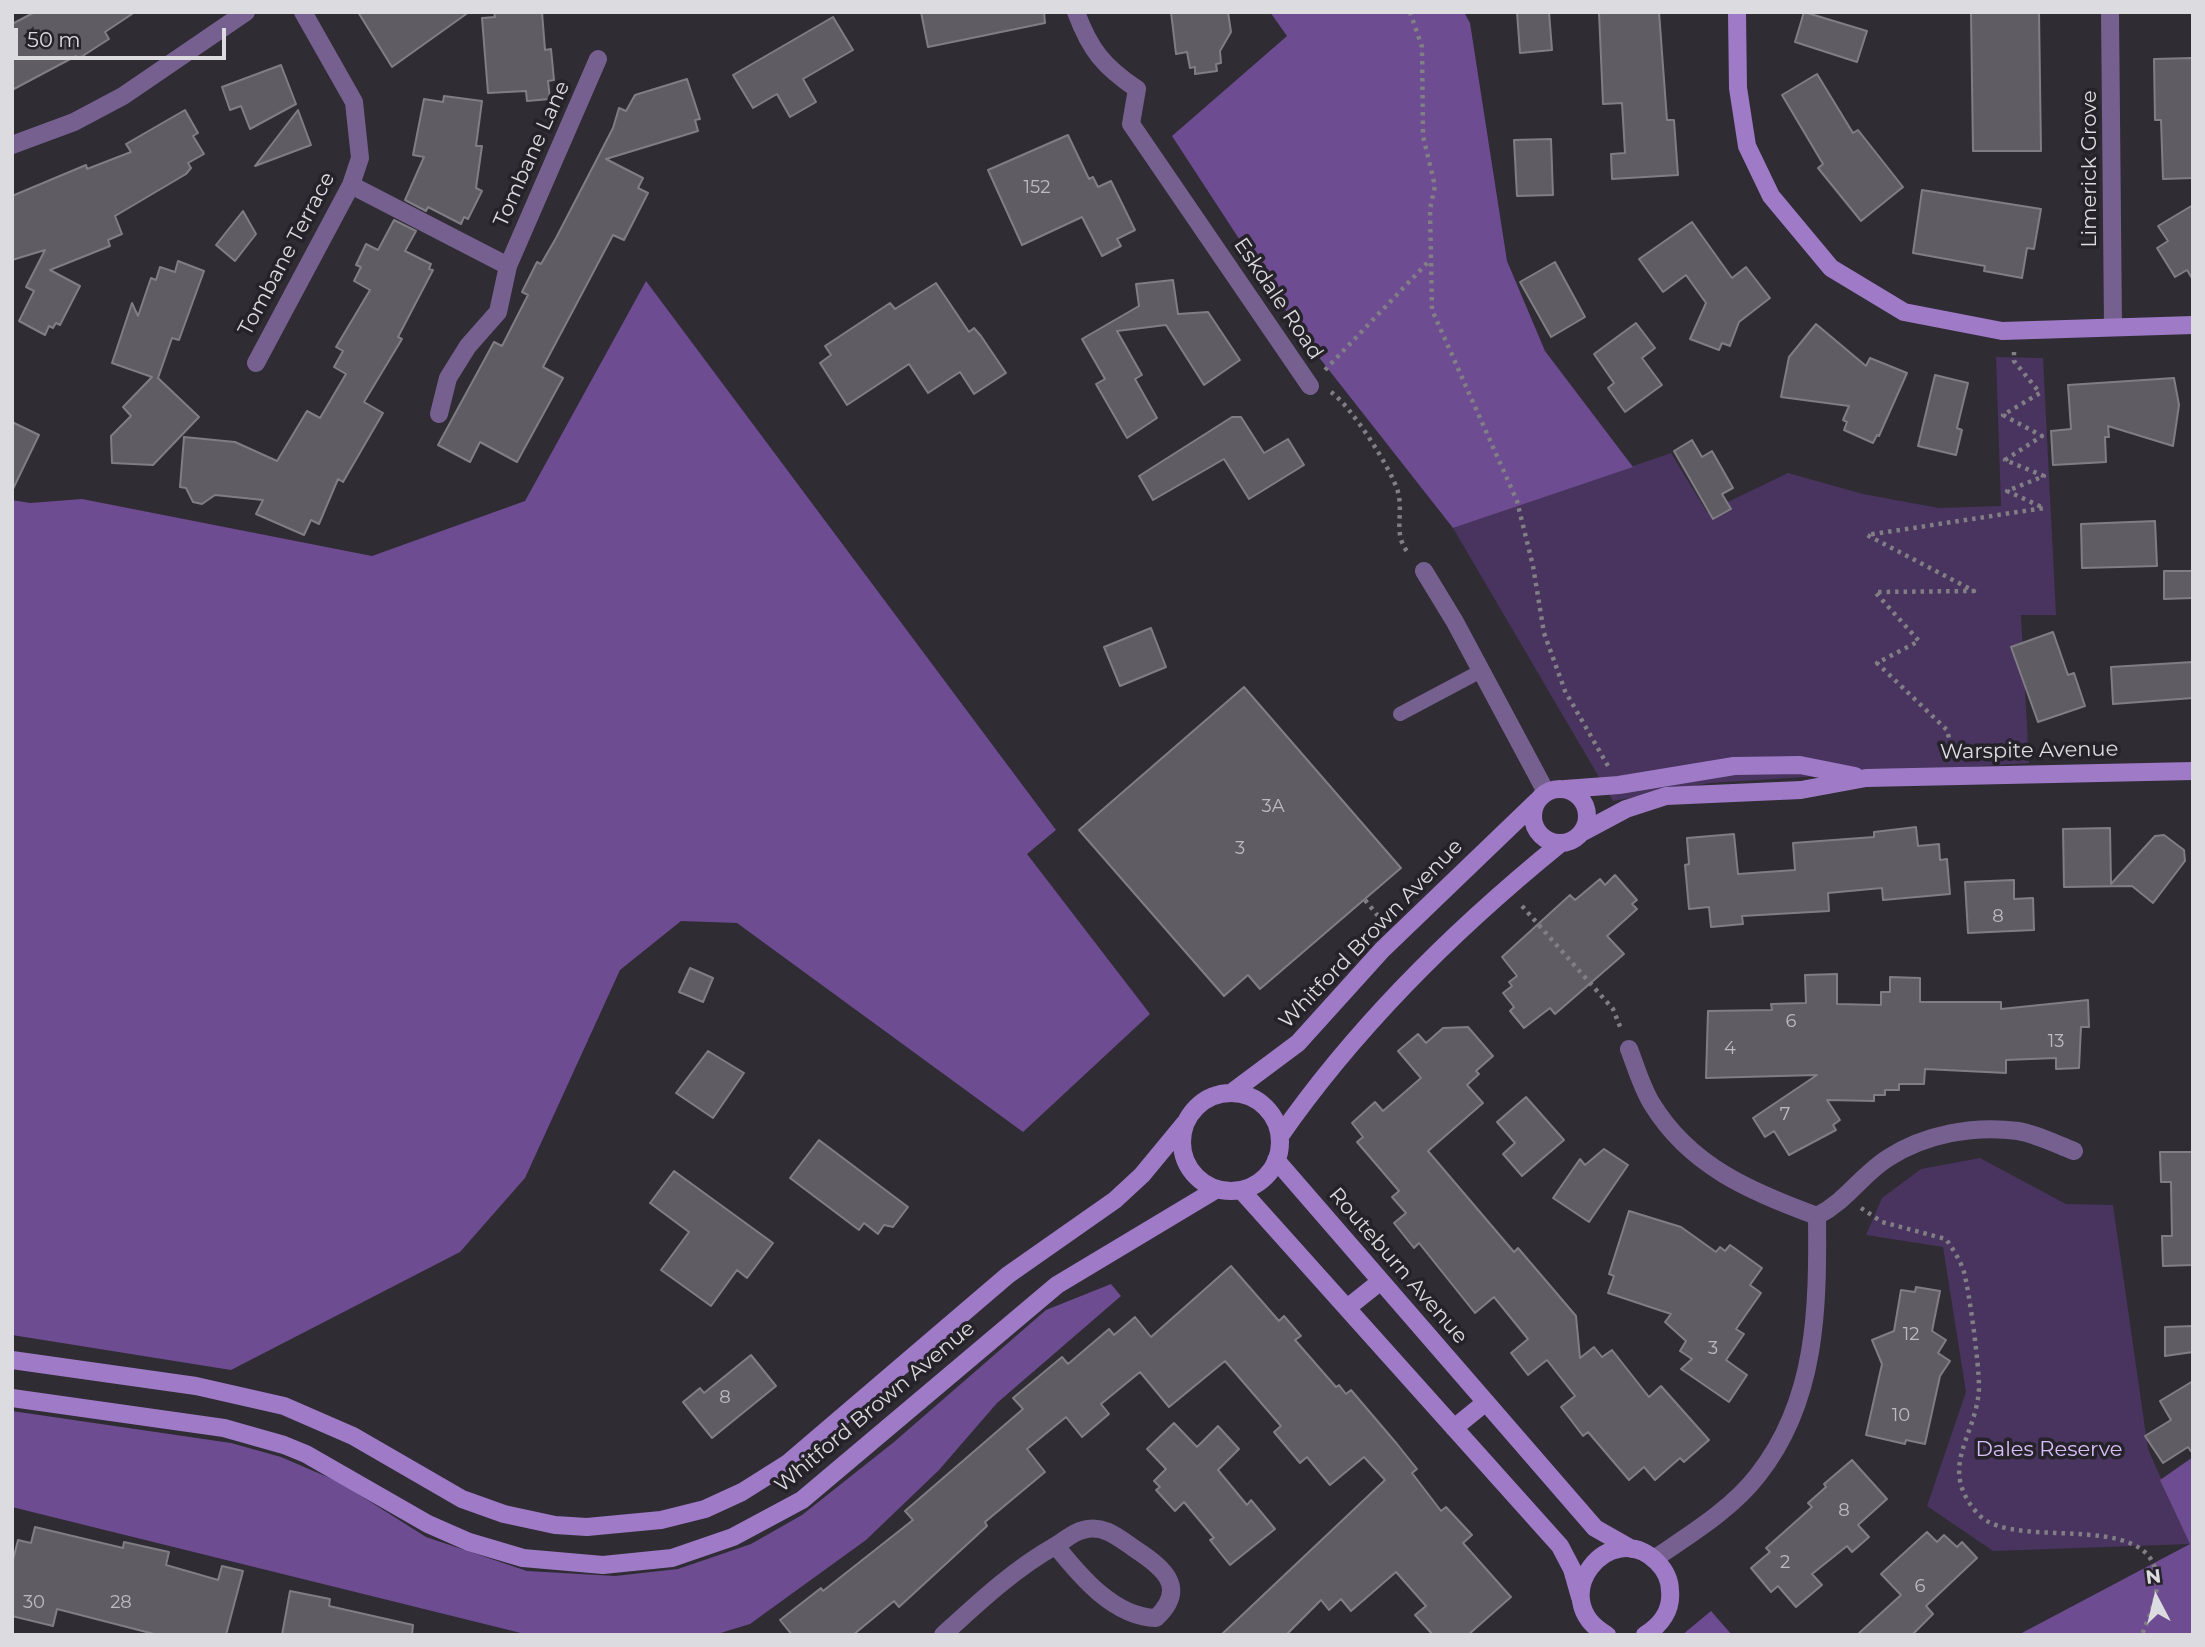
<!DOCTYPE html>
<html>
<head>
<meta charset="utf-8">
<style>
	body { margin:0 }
	#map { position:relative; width:2205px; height:1647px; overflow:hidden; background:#2f2c33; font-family:Montserrat,sans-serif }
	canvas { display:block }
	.frame { position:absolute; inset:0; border:14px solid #dcdbdf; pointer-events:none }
	.north { position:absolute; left:2121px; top:1563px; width:70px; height:70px; -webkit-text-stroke:5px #252329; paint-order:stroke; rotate:353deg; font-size:19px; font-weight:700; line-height:28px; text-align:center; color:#dcdbdf }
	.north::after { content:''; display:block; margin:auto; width:24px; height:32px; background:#dcdbdf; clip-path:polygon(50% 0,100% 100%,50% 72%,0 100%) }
	.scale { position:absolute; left:14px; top:28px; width:212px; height:32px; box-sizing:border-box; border:4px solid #dcdbdf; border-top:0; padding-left:9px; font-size:21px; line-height:24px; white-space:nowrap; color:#dcdbdf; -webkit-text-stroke:5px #252329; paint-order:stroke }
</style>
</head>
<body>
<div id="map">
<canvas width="2205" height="1647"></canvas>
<div class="frame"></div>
<div class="north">N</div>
<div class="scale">50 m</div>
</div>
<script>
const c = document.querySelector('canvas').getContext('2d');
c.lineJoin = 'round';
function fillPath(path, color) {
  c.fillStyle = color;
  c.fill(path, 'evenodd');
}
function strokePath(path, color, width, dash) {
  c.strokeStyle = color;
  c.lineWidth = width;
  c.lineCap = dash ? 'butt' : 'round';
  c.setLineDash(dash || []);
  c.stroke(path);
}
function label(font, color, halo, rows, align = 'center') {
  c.font = font + ' Montserrat,sans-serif';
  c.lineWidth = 7;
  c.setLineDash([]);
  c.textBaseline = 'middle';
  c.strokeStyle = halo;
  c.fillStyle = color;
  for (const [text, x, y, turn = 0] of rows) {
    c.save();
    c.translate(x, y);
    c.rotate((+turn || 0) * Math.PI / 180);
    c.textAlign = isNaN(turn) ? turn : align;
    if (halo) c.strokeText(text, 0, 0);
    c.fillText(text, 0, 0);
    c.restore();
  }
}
const green = new Path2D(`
	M 1996,357 L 2043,358 L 2056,615 L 2021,615 L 2029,763 L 1710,783 L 1613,801 L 1453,528 L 1671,453 L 1707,512 L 1788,473 L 1863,494 L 1939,508 L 2001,506 Z
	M 1980,1158 L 2066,1204 L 2113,1205 L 2148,1449 L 2190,1544 L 1993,1551 L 1927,1506 L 1966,1392 L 1943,1247 L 1866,1235 L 1882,1198 L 1921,1169 Z`);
const forest = new Path2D(`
	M 1270,12 L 1464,12 L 1470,23 L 1507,261 L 1545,351 L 1633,467 L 1453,528 L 1303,337 L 1172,136 L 1287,36 Z
	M 646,281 L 1056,830 L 1027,854 L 1150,1014 L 1023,1132 L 737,923 L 681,921 L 620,970 L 525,1178 L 460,1252 L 231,1370 L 12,1335 L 12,500 L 30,503 L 82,499 L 372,556 L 525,501 Z
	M 1111,1284 L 1121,1296 L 997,1403 L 939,1470 L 866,1540 L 750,1624 L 714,1635 L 529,1635 L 12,1507 L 12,1411 L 231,1443 L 281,1457 L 339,1482 L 426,1537 L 527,1571 L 615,1576 L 678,1569 L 751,1544 L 802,1515 L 894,1442 L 1046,1310 Z
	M 2193,1457 L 2193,1635 L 2018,1635 L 2190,1544 L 2160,1480 Z
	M 1711,1611 L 1732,1635 L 1682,1635 Z`);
const building = new Path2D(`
	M 35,12 L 135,12 L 105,32 L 109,39 L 78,59 L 76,56 L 12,90 L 12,24 Z
	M 358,12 L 469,12 L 392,67 Z
	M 494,12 L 542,12 L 545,50 L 551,49 L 554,80 L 548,81 L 550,99 L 527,101 L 526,91 L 488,93 L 482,18 L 495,17 Z
	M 921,12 L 1044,12 L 1045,23 L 928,47 Z
	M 1171,12 L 1228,12 L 1231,32 L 1220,51 L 1221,63 L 1216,64 L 1217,71 L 1195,74 L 1195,67 L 1190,68 L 1187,52 L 1176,54 Z
	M 1517,12 L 1549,12 L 1552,50 L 1520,53 Z
	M 1599,12 L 1659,12 L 1667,120 L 1674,120 L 1678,175 L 1612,179 L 1611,154 L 1625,153 L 1622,103 L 1603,104 Z
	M 1804,12 L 1867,31 L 1857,62 L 1795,42 Z
	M 1971,12 L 2039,12 L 2041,151 L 1973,151 Z
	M 833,17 L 853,50 L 803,79 L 816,102 L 790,117 L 777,94 L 753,108 L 733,75 Z
	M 2193,58 L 2193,178 L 2163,179 L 2161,120 L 2155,120 L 2154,59 Z
	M 281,65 L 296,104 L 250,129 L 241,106 L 230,110 L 222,87 Z
	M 1817,74 L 1853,133 L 1858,130 L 1903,187 L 1861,221 L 1818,168 L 1823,164 L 1782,95 Z
	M 687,79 L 700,119 L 695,120 L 698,131 L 606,159 L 643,178 L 638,188 L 648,193 L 624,240 L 613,235 L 543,367 L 563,378 L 517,462 L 480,442 L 470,462 L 438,445 L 494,342 L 502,346 L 528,295 L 522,292 L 537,262 L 541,264 L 556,238 L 613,128 L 619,108 L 626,111 L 635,95 Z
	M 444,96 L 482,101 L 476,146 L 482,146 L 476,188 L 482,191 L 468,219 L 464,217 L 461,224 L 428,207 L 426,211 L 405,200 L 424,157 L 413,155 L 424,99 L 443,102 Z
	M 185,110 L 198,133 L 193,136 L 204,154 L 188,163 L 191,168 L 186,174 L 115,216 L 122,234 L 108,240 L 110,246 L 50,270 L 80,286 L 60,325 L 56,323 L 53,328 L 49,326 L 45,335 L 19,321 L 34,291 L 26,287 L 45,250 L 12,260 L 12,196 L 86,165 L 87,169 L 131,152 L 126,144 Z
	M 298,110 L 311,145 L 255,166 Z
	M 1068,135 L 1089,179 L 1093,177 L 1098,187 L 1111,181 L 1135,230 L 1117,239 L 1121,246 L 1102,256 L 1082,217 L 1022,245 L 988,170 Z
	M 1551,139 L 1553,195 L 1517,196 L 1514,140 Z
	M 1922,190 L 2041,209 L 2034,249 L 2027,248 L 2022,278 L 1984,271 L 1985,266 L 1913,253 Z
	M 2193,205 L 2193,280 L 2187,270 L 2175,277 L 2157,248 L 2168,241 L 2158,226 Z
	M 243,211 L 256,234 L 235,261 L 216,245 Z
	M 394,220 L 416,231 L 405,251 L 431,264 L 429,269 L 433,270 L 398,337 L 402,339 L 364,402 L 383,413 L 343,482 L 338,479 L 319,524 L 311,520 L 304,535 L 256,514 L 263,500 L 215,495 L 202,504 L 193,502 L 186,488 L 180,487 L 184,437 L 235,442 L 277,461 L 307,411 L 320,418 L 346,374 L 334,367 L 343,351 L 336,347 L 370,290 L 354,281 L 361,267 L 356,265 L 366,244 L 378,250 Z
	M 1692,222 L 1732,278 L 1746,267 L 1770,298 L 1739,322 L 1730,346 L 1722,343 L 1719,350 L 1690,339 L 1706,303 L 1686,275 L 1663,292 L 1639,259 Z
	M 178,261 L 204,271 L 179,340 L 172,338 L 158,378 L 199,417 L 153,465 L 112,463 L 111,436 L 131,416 L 123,407 L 152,377 L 112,363 L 132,303 L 138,316 L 151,278 L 156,280 L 160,267 L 175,272 Z
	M 1555,262 L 1585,317 L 1551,337 L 1520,282 Z
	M 1173,280 L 1178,314 L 1208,312 L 1240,360 L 1204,385 L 1166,325 L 1117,331 L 1142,375 L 1135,379 L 1157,418 L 1127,438 L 1096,384 L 1105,379 L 1082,339 L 1139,306 L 1136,284 Z
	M 936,283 L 969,332 L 974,328 L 981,336 L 1006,373 L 974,394 L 960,372 L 928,393 L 909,364 L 847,405 L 820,363 L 831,355 L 825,346 L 890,303 L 895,309 Z
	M 1636,323 L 1655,348 L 1642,358 L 1662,385 L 1625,412 L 1608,388 L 1614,383 L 1594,354 Z
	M 1816,324 L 1866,366 L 1870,358 L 1907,373 L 1879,436 L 1877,435 L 1873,443 L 1844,430 L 1847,422 L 1843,420 L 1849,406 L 1781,397 L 1789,357 Z
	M 1935,375 L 1968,383 L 1957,428 L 1962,430 L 1956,455 L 1918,446 Z
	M 2174,378 L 2179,405 L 2173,446 L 2108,426 L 2109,437 L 2105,437 L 2106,462 L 2053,465 L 2051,431 L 2071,429 L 2068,385 Z
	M 1232,417 L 1241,417 L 1264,453 L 1288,439 L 1304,465 L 1249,499 L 1224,459 L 1153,500 L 1139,476 Z
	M 12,422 L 39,435 L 12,491 Z
	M 1692,440 L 1702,457 L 1712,451 L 1733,488 L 1722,494 L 1731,509 L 1713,519 L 1674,451 Z
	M 2155,521 L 2157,566 L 2082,568 L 2081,524 Z
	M 2164,571 L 2193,571 L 2193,598 L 2164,599 Z
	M 1151,628 L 1166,667 L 1120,686 L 1104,647 Z
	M 2053,632 L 2068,675 L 2074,673 L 2085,706 L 2038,722 L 2011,647 Z
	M 2193,662 L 2193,698 L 2113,704 L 2111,667 Z
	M 1244,687 L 1401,868 L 1260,989 L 1248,975 L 1224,996 L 1079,830 Z
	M 1916,827 L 1918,846 L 1939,844 L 1940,860 L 1947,859 L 1950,894 L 1883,900 L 1882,888 L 1828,893 L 1829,911 L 1742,916 L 1743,924 L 1711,927 L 1709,907 L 1689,909 L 1685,865 L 1689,864 L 1687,838 L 1734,834 L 1738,874 L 1795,870 L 1793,843 L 1874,837 L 1874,832 Z
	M 2110,828 L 2111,884 L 2155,836 L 2164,835 L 2184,850 L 2185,861 L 2153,903 L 2132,886 L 2064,887 L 2063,829 Z
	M 1615,875 L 1637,900 L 1632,904 L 1637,909 L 1607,936 L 1624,954 L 1555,1014 L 1550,1008 L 1524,1028 L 1510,1011 L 1514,1007 L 1503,993 L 1512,986 L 1509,982 L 1517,976 L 1502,957 L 1570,895 L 1575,900 L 1600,879 L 1605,885 Z
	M 2014,880 L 2014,899 L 2033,898 L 2034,930 L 1968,933 L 1965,882 Z
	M 690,968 L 713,978 L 703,1002 L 679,992 Z
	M 1837,974 L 1837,1004 L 1881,1005 L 1881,992 L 1890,992 L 1890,977 L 1920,978 L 1920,1002 L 2001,1002 L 2001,1009 L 2088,1000 L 2089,1027 L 2081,1027 L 2079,1068 L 2056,1069 L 2056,1058 L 2006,1060 L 2006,1073 L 1925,1069 L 1924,1084 L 1899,1084 L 1899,1090 L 1885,1090 L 1885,1095 L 1874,1095 L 1874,1101 L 1827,1100 L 1840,1120 L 1833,1125 L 1836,1130 L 1789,1155 L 1774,1131 L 1765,1137 L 1753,1118 L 1817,1075 L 1706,1078 L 1708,1011 L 1772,1010 L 1771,1004 L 1806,1003 L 1805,975 Z
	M 1468,1027 L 1493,1056 L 1476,1071 L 1479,1074 L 1467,1085 L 1483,1103 L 1428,1151 L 1514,1252 L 1518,1248 L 1576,1316 L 1580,1358 L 1594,1347 L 1602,1357 L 1612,1350 L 1649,1397 L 1661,1386 L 1709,1440 L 1684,1462 L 1680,1458 L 1655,1480 L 1644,1467 L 1629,1480 L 1588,1432 L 1583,1436 L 1561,1407 L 1575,1396 L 1547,1360 L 1528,1375 L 1511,1353 L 1528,1339 L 1494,1297 L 1475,1313 L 1419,1243 L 1414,1248 L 1394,1223 L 1406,1213 L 1392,1197 L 1399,1191 L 1357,1142 L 1363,1137 L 1352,1123 L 1375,1102 L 1383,1111 L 1421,1078 L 1398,1051 L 1418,1034 L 1426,1043 L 1443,1028 Z
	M 708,1051 L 744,1073 L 713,1118 L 676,1093 Z
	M 1526,1097 L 1564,1140 L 1522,1176 L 1503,1154 L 1515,1143 L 1497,1122 Z
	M 819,1140 L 908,1207 L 893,1227 L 884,1225 L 878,1234 L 864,1223 L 859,1230 L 790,1178 Z
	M 1604,1149 L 1628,1165 L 1589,1222 L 1553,1198 L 1580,1159 L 1585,1165 Z
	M 2160,1152 L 2193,1152 L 2193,1265 L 2163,1266 L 2162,1236 L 2172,1236 L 2171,1182 L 2161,1182 Z
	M 674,1171 L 773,1243 L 747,1278 L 737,1270 L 711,1306 L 661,1270 L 689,1232 L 650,1203 Z
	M 1629,1211 L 1681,1227 L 1716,1252 L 1720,1247 L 1725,1251 L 1730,1245 L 1762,1268 L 1750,1285 L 1761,1293 L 1736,1329 L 1744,1334 L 1726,1360 L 1747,1375 L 1729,1402 L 1681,1369 L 1692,1359 L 1680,1351 L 1686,1341 L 1665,1322 L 1671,1314 L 1608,1293 L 1614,1276 L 1609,1274 Z
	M 1231,1266 L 1279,1321 L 1284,1316 L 1301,1336 L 1295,1340 L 1336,1387 L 1339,1385 L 1346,1394 L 1351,1390 L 1397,1444 L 1417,1469 L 1412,1473 L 1441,1511 L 1446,1507 L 1472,1535 L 1463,1543 L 1511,1597 L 1468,1635 L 1433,1635 L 1415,1615 L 1426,1606 L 1396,1572 L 1351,1611 L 1341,1599 L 1329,1610 L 1321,1600 L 1286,1635 L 1221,1635 L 1385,1480 L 1364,1457 L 1330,1485 L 1307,1457 L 1300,1463 L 1274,1432 L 1281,1426 L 1225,1361 L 1169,1407 L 1140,1372 L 1101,1404 L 1109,1414 L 1082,1437 L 1066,1417 L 1027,1449 L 1045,1472 L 985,1522 L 987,1526 L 899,1607 L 894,1601 L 853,1635 L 792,1635 L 780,1620 L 821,1588 L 823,1591 L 913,1520 L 905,1511 L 1023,1409 L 1013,1398 L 1062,1357 L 1068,1364 L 1109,1329 L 1114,1335 L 1135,1317 L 1151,1337 Z
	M 1916,1287 L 1940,1291 L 1932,1331 L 1946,1340 L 1938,1353 L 1950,1361 L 1940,1376 L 1925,1444 L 1906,1440 L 1905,1444 L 1866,1435 L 1882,1364 L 1872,1340 L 1894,1331 L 1901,1290 L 1915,1292 Z
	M 2193,1326 L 2193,1352 L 2165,1356 L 2165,1327 Z
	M 751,1355 L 776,1386 L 712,1438 L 683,1402 L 700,1388 L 704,1393 Z
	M 2193,1381 L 2193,1454 L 2188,1447 L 2163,1463 L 2145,1436 L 2171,1420 L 2160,1401 Z
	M 1174,1423 L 1197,1447 L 1218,1426 L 1239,1449 L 1218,1470 L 1247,1505 L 1251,1500 L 1275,1529 L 1230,1565 L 1210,1540 L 1214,1538 L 1184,1502 L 1175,1511 L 1156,1490 L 1160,1487 L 1154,1481 L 1166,1469 L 1147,1449 Z
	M 1852,1460 L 1887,1499 L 1858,1525 L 1869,1537 L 1852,1552 L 1847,1546 L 1812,1574 L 1822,1585 L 1796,1607 L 1778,1586 L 1771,1592 L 1751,1568 L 1770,1552 L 1766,1548 L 1812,1507 L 1808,1503 L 1826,1487 L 1824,1484 Z
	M 35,1527 L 123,1548 L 124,1542 L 169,1552 L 166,1565 L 218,1580 L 222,1566 L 243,1571 L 226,1635 L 158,1635 L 57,1609 L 53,1626 L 12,1616 L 12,1564 L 18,1540 L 31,1543 Z
	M 1927,1532 L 1937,1542 L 1944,1535 L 1957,1547 L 1962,1542 L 1977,1558 L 1926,1606 L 1933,1614 L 1912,1635 L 1857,1635 L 1901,1595 L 1881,1574 Z
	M 290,1591 L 330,1599 L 329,1606 L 413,1625 L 412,1635 L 282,1635 Z`);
const path = new Path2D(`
	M 1410,12 L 1422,47 L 1423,136 L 1435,186 L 1430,209 L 1432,310 L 1517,501 L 1533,566 L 1544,633 L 1565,691 L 1608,766
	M 1325,370 L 1430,260
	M 1331,392 C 1351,406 1391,468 1398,492 C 1404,515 1392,534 1409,554
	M 1953,754 L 1947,730 L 1877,663 L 1919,641 L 1875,592 L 1974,591 L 1867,535 L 2044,508 L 2007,491 L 2044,476 L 2005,460 L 2042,436 L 2003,415 L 2040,393 L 2014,361 L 2014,352
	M 1365,900 L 1383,922
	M 1522,906 L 1613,1009 L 1621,1029
	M 1861,1208 L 1882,1222 L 1946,1239 C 1953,1249 1960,1260 1964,1272 C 1970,1296 1979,1364 1979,1388 C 1977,1437 1936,1467 1978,1514 C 2016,1556 2176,1499 2155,1599 C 2152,1612 2146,1623 2142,1635`);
const lane = new Path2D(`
	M 1400,714 L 1481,671`);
const street = new Path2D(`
	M 1076,12 C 1090,50 1104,67 1137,89 L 1131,124 L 1310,386
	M 2110,12 L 2113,326
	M 12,145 L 74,122 L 123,96 L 246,12
	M 351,185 L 508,266
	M 256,363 L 351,185 L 360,158 L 354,102 L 303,12
	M 439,414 L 448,378 L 468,346 L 498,312 L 508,266 L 598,59
	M 1424,571 L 1455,622 L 1546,792
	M 1629,1049 C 1636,1067 1642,1088 1652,1104 C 1690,1166 1751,1192 1817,1216
	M 1654,1559 C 1689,1535 1731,1510 1758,1475 C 1817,1400 1818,1308 1817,1216 C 1848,1200 1861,1175 1888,1158 C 1925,1134 1974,1125 2018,1131 C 2036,1134 2056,1144 2074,1151
	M 943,1635 C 978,1603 1014,1569 1055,1546 C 1064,1541 1073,1532 1083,1530 C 1104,1524 1119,1538 1135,1549 C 1164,1568 1188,1588 1156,1618 C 1114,1617 1080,1576 1056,1546`);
const secondary = new Path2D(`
	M 1737,12 L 1738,88 L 1747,146 L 1771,196 L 1831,268 L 1904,312 L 2002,331 L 2193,325
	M1533 816a27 27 0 1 1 54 0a27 27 0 1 1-54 0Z
	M 1565,789 L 1619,785 L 1734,766 L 1800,765 L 1855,776
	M 1581,833 L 1626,809 L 1666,796 L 1801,790 L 1866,778 L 2193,771
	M1182 1142a49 49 0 1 1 98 0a49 49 0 1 1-98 0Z
	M 1231,1093 L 1298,1043 L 1382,950 L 1537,801
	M 1280,1136 C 1358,1024 1455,929 1561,843
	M 1276,1160 L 1595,1528 L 1632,1549
	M 1241,1190 L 1560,1546 L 1572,1569 L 1580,1597
	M 1347,1308 L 1381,1281
	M 12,1360 L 196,1386 L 284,1406 L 353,1436 L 462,1499 L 504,1514 L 555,1525 L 587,1527 L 661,1520 L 705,1509 L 742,1492 L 788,1463 L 1008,1275 L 1115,1200 L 1142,1175 L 1185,1123
	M 12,1398 L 224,1428 L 284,1445 L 306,1454 L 428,1524 L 469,1542 L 523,1558 L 603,1565 L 672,1558 L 733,1537 L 802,1500 L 1057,1285 L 1217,1189
	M 1454,1428 L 1486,1402
	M 1607,1635 C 1543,1599 1610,1515 1657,1562 C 1665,1570 1670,1580 1670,1591 C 1672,1610 1661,1625 1645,1635`);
const numberNames = [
	["152",1037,188],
	["3A",1273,807],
	["3",1240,849],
	["8",1998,917],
	["6",1791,1022],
	["13",2056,1042],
	["4",1730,1049],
	["7",1785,1115],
	["12",1911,1335],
	["3",1713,1349],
	["8",725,1398],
	["10",1901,1416],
	["8",1844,1511],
	["2",1785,1563],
	["6",1920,1587],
	["30",34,1603],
	["28",121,1603]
];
const streetNames = [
	["Tombane Lane",532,154,-66],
	["Limerick Grove",2090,169,-90],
	["Tombane Terrace",287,254,-62],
	["Eskdale Road",1278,299,56],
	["Warspite Avenue",2029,751,-1],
	["Whitford Brown Avenue",1371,934,-46],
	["Routeburn Avenue",1398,1266,49],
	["Whitford Brown Avenue",875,1407,-40]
];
const parkNames = [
	["Dales Reserve",2049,1450]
];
fillPath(green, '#48345e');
fillPath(forest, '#6d4c91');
fillPath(building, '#5f5c64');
strokePath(building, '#807d85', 2);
strokePath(path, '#817f85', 4.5, [3.5, 5]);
strokePath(lane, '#766090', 14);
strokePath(street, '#766090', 18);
strokePath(secondary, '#9e7ac7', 18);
label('18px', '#bdbbc0', null, numberNames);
label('21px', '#dcdbdf', '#252329', streetNames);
label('21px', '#d9befa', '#252329', parkNames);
</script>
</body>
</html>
